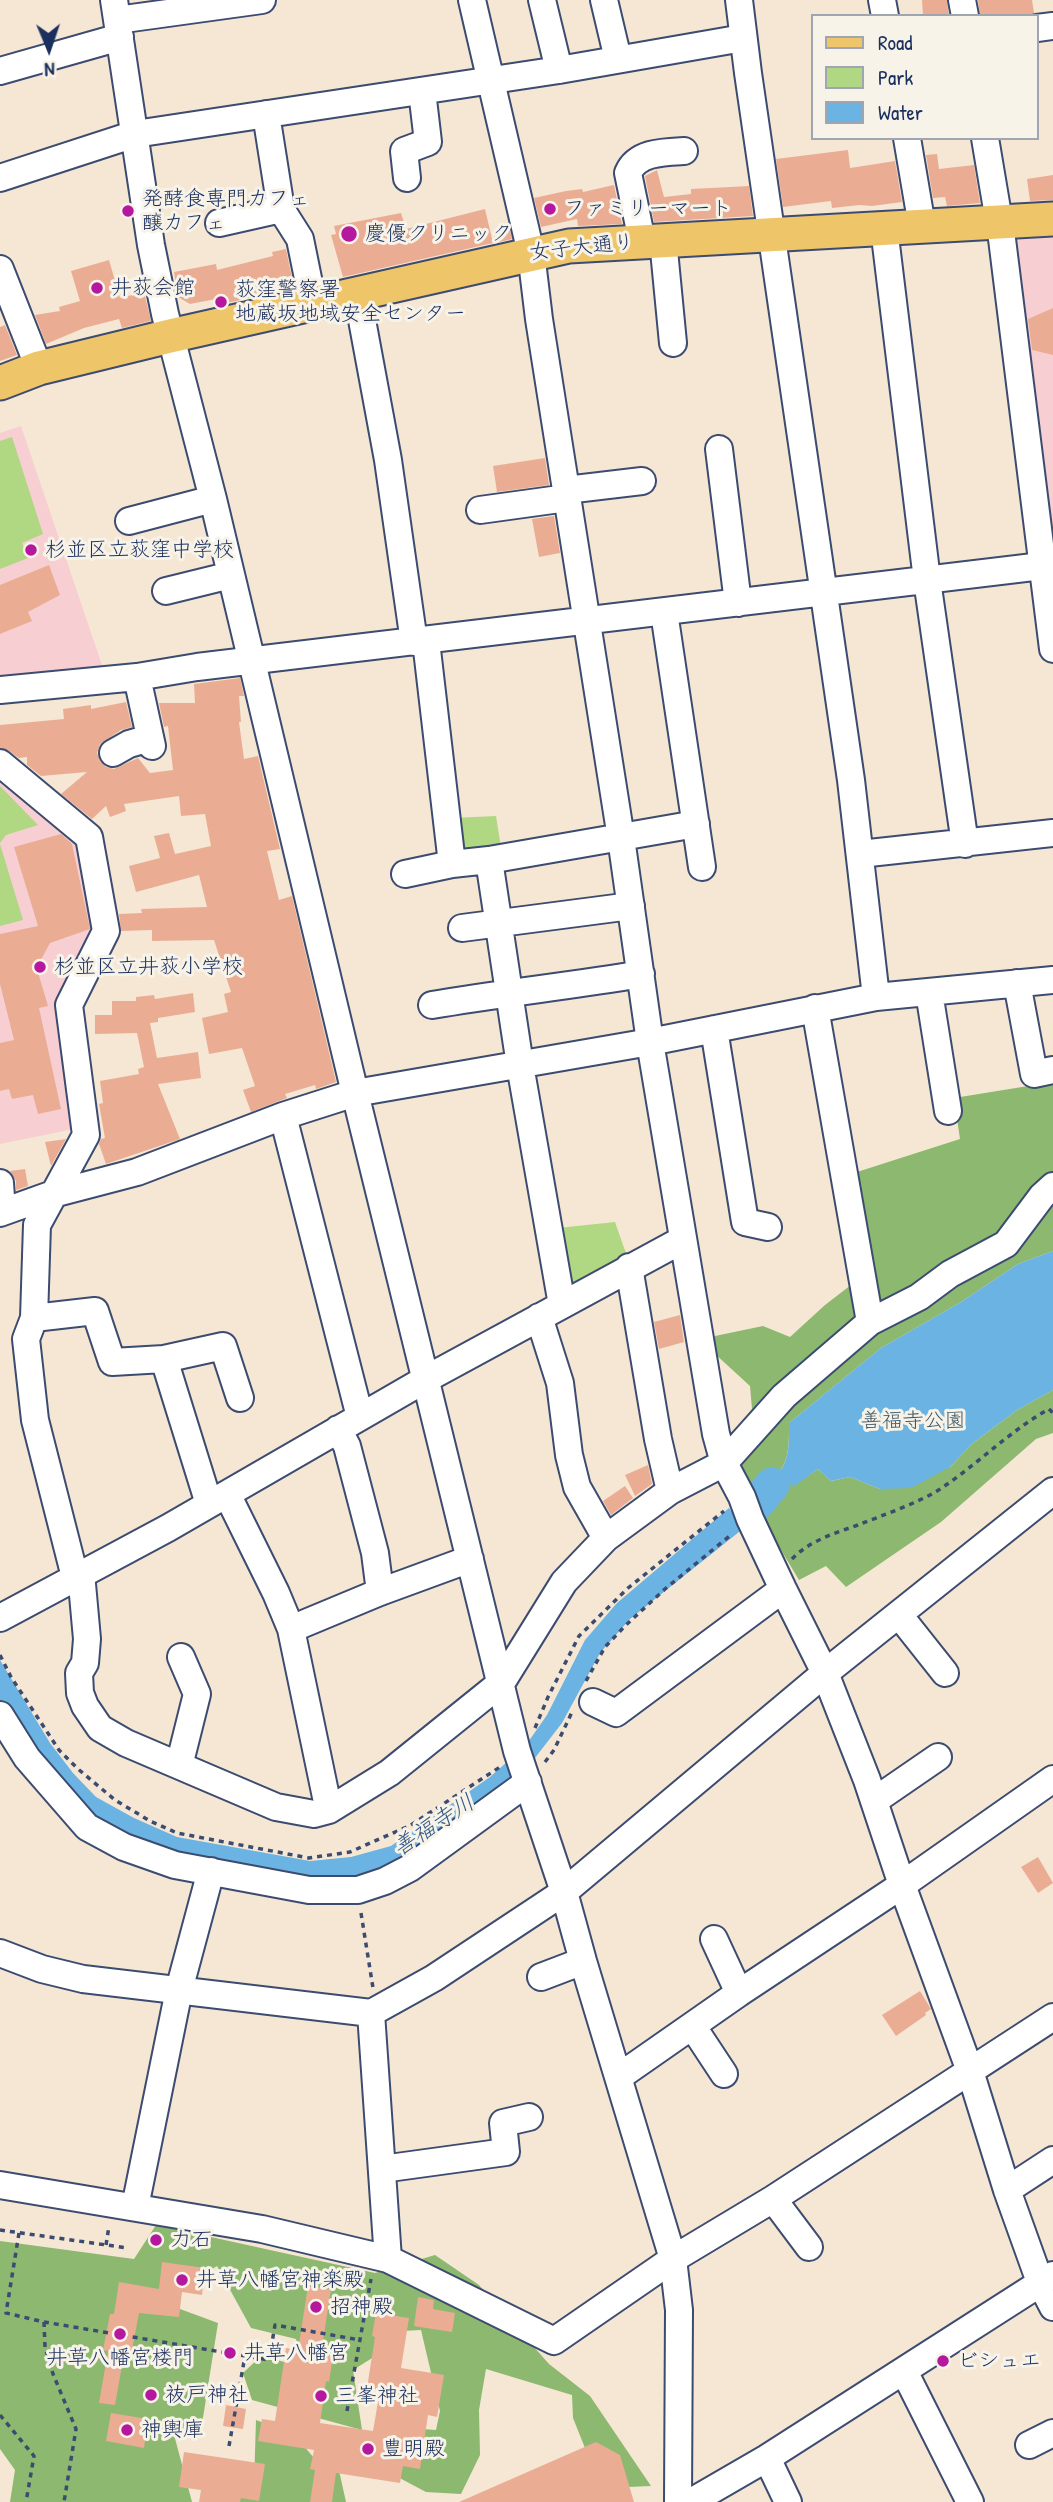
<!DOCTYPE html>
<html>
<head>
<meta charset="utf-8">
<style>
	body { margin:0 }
	#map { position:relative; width:1053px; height:2502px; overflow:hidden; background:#f5e7d4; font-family:"Patrick Hand",sans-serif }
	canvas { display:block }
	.legend { position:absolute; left:811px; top:14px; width:228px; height:126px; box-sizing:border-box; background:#f7f3e8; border:2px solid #9fa5b1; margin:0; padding:9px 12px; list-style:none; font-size:21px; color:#1b2f5e }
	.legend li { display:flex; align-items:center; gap:14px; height:35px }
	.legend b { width:35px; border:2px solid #9fa5b1 }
	.north { position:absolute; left:14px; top:14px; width:70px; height:70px; -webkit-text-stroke:5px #f7f3e8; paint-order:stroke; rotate:178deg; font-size:19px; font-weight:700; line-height:28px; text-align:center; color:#1b2f5e }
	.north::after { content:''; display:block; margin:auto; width:24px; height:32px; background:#1b2f5e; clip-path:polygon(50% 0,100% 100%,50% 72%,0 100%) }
</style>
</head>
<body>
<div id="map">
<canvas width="1053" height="2502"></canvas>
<ul class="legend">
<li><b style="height:9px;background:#eec569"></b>Road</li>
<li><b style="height:19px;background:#b0d781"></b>Park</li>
<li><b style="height:19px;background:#6ab3e2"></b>Water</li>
</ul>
<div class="north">N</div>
</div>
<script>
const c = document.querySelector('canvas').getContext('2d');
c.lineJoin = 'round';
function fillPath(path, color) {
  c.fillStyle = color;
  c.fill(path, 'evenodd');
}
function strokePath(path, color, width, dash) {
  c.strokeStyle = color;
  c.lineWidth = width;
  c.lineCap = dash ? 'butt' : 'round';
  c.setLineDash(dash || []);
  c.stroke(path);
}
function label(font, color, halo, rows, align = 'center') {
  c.font = font + ' "Patrick Hand","Klee One",sans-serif';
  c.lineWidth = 6;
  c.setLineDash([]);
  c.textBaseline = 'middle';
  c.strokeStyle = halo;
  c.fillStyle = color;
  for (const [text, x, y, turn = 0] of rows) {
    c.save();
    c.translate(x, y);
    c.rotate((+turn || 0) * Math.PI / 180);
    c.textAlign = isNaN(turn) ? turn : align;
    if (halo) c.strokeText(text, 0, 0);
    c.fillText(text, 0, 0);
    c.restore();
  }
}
const built = new Path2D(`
	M 1053,234 L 1053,575 L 1012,236 Z
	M 21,426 L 103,668 L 0,681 L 0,433 Z
	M 0,774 L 81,842 L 98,930 L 60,1004 L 79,1128 L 0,1144 Z`);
const green = new Path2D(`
	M 12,437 L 43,534 L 22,543 L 28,558 L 0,569 L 0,441 Z
	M 0,786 L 38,825 L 6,835 L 0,843 Z
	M 496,816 L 502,854 L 458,857 L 453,818 Z
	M 0,844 L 23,920 L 0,926 Z
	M 615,1222 L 628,1259 L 568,1292 L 558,1228 Z`);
const forest = new Path2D(`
	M 1053,1082 L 1053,1251 L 1018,1264 L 961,1302 L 881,1348 L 789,1423 C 789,1447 790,1467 769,1482 L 786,1479 L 793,1486 L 818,1469 L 831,1481 L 850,1477 L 880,1489 L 950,1467 L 973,1443 L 1017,1410 L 1053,1390 L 1053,1433 L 1036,1439 L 941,1522 L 846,1587 L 826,1566 L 799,1580 L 738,1478 L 729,1439 L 752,1409 L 750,1386 L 714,1353 L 715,1336 L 763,1326 L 790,1337 L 825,1305 L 873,1268 L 857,1172 L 960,1139 L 954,1098 Z
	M 156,2225 L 375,2273 L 435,2255 L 479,2285 L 549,2364 L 590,2396 L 651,2486 L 628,2487 L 589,2458 L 573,2418 L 572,2395 L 486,2369 L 479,2410 L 480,2455 L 461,2494 L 426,2492 L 392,2474 L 408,2428 L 436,2430 L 440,2411 L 421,2330 L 402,2331 L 385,2350 L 353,2370 L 362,2430 L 252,2400 L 243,2373 L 261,2356 L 304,2367 L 296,2339 L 251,2328 L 217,2266 L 177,2290 L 180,2309 L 218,2323 L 202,2424 L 173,2431 L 192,2502 L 10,2502 L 15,2470 L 0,2449 L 0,2241 L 134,2259 Z
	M 256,2420 L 294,2434 L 314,2458 L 336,2457 L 346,2502 L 237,2502 L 254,2484 Z`);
const water = new Path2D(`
	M 1053,1251 L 1053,1390 L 1017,1410 L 973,1443 L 950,1467 L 911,1488 L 880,1489 L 850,1477 L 831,1481 L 818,1469 L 793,1487 L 786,1479 L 774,1487 L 769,1482 C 790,1467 789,1448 789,1423 L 881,1348 L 961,1302 L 1018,1264 Z
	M 729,1508 L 744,1528 L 630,1619 L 600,1653 L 562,1723 L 511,1789 L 403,1864 L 355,1880 L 310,1883 L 166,1856 L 85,1819 L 0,1704 L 0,1660 L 50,1743 L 73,1773 L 96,1797 L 134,1818 L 177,1837 L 310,1861 L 351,1857 L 391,1846 L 490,1777 L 526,1745 L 547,1715 L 585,1640 L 617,1603 Z`);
const river = new Path2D(`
	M 756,1504 L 772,1485`);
const building = new Path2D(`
	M 922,0 L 947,0 L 949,16 L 923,16 Z
	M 978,0 L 1032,0 L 1034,13 L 1027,16 L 980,16 Z
	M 848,150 L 850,168 L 895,161 L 902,202 L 872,206 L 860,205 L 832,208 L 831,201 L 783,207 L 776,159 Z
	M 937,154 L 939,169 L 974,165 L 980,203 L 947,206 L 945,197 L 933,198 L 926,155 Z
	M 657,170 L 664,197 L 691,194 L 691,189 L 749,186 L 753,216 L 654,222 L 645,176 Z
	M 1053,175 L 1053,200 L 1030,201 L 1027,179 Z
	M 614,185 L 622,224 L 578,226 L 577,219 L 541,227 L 534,198 L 566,191 L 582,189 L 583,192 Z
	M 485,209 L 493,243 L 343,277 L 331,235 L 336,234 L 334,226 L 401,213 L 406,229 Z
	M 509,227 L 512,239 L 496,243 L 493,231 Z
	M 286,249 L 294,288 L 218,305 L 216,299 L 190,304 L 178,297 L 174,272 L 216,264 L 217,270 L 273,256 L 272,252 Z
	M 109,260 L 120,298 L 144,292 L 151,321 L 122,328 L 119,319 L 84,328 L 46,344 L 35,315 L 60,311 L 59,307 L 80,301 L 71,271 Z
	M 1053,308 L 1053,355 L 1032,350 L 1028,319 Z
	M 5,325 L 17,355 L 0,361 L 0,327 Z
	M 545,458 L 549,485 L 497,492 L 493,466 Z
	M 554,516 L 560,553 L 539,557 L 532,519 Z
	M 49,565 L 60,595 L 28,612 L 32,621 L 0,634 L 0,585 Z
	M 240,678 L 244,696 L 239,696 L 241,722 L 239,722 L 244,759 L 258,756 L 280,849 L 267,851 L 279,900 L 292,896 L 336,1082 L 316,1089 L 315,1085 L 285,1094 L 287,1098 L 251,1112 L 243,1090 L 255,1086 L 242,1048 L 209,1054 L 202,1018 L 228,1012 L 224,994 L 231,992 L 214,940 L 152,941 L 152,930 L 121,931 L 119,914 L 142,913 L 141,909 L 207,907 L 199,875 L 136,892 L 129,866 L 160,858 L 154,836 L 169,833 L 175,854 L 211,846 L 205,814 L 181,816 L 179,796 L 124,804 L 126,811 L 110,817 L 106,806 L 92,819 L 61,794 L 87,772 L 41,776 L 27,765 L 27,757 L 19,758 L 9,751 L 0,748 L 0,725 L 64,719 L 63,709 L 91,705 L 91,709 L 126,702 L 132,727 L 121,730 L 100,744 L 97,753 L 100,761 L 106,767 L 114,769 L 138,758 L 150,773 L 173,770 L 168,726 L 164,727 L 159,703 L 195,703 L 194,684 Z
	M 61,834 L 72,844 L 90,929 L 50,943 L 42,958 L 35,962 L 48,1006 L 39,1008 L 61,1109 L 38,1114 L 33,1095 L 12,1099 L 9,1089 L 0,1091 L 0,1043 L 14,1040 L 0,984 L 0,934 L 38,926 L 14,847 Z
	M 193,993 L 195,1012 L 158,1018 L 158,1022 L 150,1023 L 157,1058 L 198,1052 L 201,1078 L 158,1084 L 180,1139 L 106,1164 L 99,1144 L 101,1139 L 105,1138 L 99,1104 L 103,1103 L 100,1081 L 139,1074 L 138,1069 L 144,1067 L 137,1033 L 95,1034 L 95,1015 L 112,1015 L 112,1001 L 136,1001 L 136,997 L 154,995 L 155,999 Z
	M 66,1139 L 51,1166 L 45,1142 Z
	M 25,1169 L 28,1186 L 16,1190 L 16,1181 L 10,1171 Z
	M 680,1315 L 684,1342 L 659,1349 L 654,1322 Z
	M 648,1465 L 652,1484 L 635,1496 L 625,1475 Z
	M 625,1486 L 633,1498 L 611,1515 L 603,1501 Z
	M 1038,1857 L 1053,1883 L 1038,1893 L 1021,1867 Z
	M 920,1991 L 931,2009 L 925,2013 L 926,2015 L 896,2036 L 882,2015 Z
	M 162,2262 L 205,2268 L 202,2295 L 182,2292 L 179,2317 L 139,2313 L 131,2355 L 124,2354 L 115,2405 L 99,2403 L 108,2351 L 103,2350 L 110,2314 L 114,2314 L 119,2282 L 159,2289 Z
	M 308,2286 L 331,2289 L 321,2354 L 333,2356 L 329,2382 L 326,2381 L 320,2423 L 373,2431 L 380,2390 L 367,2388 L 375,2337 L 372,2336 L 376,2313 L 409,2318 L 401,2368 L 444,2375 L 437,2417 L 428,2415 L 420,2469 L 403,2466 L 400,2483 L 336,2473 L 332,2502 L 310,2502 L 315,2470 L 310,2469 L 314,2450 L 258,2441 L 262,2419 L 275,2421 L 286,2348 L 298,2350 Z
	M 418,2297 L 434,2300 L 433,2309 L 455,2313 L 452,2332 L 414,2326 Z
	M 226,2405 L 246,2409 L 243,2429 L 223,2426 Z
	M 111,2413 L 148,2419 L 144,2448 L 106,2441 Z
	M 596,2442 L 620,2455 L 634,2502 L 459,2502 Z
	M 184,2452 L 265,2464 L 259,2501 L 241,2498 L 240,2502 L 199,2502 L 201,2490 L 179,2487 Z`);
const path = new Path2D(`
	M 792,1559 C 809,1541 835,1533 858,1525 C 883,1515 913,1505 937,1491 C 976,1466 1008,1432 1049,1409 L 1053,1413
	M 0,1655 L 11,1677 L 59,1750 L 78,1769 L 115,1800 L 150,1821 L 177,1833 L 309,1858 L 350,1852 L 411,1825 L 500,1767
	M 586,1681 L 605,1647 L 626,1625 L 665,1589 L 732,1534
	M 535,1728 L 548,1697 L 579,1636 L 628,1588 L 724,1511
	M 545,1762 L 554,1750 L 573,1710
	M 361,1913 L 373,1988
	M 0,2230 L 128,2248
	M 19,2233 L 6,2313 L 44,2322 L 269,2360 L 275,2325 L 360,2340
	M 106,2245 L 109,2226
	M 44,2322 L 45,2347 L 53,2374 L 76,2429 L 64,2502
	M 347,2411 L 371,2279
	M 0,2415 L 34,2456 L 26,2502
	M 229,2446 L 245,2356`);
const minor = new Path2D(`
	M 114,0 L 151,245 L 165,314 L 213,499 L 355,1093 L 517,1751 L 564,1892 L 583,1961 L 673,2259 L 679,2310 L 678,2502
	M 472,0 L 531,253 L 539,319 L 621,838 L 650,1042 L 716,1434 L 724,1463 L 742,1497 L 750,1519 L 783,1589 L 825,1673 L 867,1780 L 902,1885 L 970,2071 L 1007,2190 L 1040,2282 L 1053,2307
	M 542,0 L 559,70
	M 604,0 L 618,59
	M 739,0 L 748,73 L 851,780 L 876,997
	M 882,0 L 885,16
	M 962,0 L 965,16
	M 117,20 L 262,0
	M 1037,28 L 1053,26
	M 0,71 L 120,37
	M 266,114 L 281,209 L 300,239 L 313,303
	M 907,138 L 922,226
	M 985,138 L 1002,239 L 1053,649
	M 0,178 L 135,134 L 559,70 L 743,38
	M 407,178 L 404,151 L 428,142 L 422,91
	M 219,223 L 281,209
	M 884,228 L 927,580 L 965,844
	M 663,240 L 673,343
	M 642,241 L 628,173 C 637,152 664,152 684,151
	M 0,269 L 39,368
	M 357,293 L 388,460 L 414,642
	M 719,449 L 738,603
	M 566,490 L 642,481
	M 480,510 L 567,498
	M 129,521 L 213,499
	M 166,591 L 231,575
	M 664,612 L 702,867
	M 426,641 L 452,864
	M 137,677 L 152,746
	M 0,690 L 137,677 L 197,667 L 1042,566
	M 113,753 L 129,744 L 150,738
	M 0,763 L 89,837 L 106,931 L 69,1005 L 86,1135 L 37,1225 L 34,1318 L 26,1339 L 35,1420 L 75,1577
	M 860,854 L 1053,833
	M 489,860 L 520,1065 L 562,1305
	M 405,874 L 452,864 L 489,860 L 696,824
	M 462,928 L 631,906
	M 1017,983 L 1034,1074 L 1053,1070
	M 929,992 L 948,1111
	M 432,1005 C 501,993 571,986 641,974
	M 815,1008 L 870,1322
	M 714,1029 L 745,1222 L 768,1227
	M 283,1116 L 360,1417
	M 0,1183 L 2,1212
	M 0,1213 L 53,1194 L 137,1172 L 283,1116 L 355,1093 L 650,1042 L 876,997 L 1053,980
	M 629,1267 L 658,1439 L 670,1491
	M 539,1317 L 560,1383 L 569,1455 L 577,1487 L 606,1538
	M 34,1318 L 95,1311 L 112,1362 L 164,1359 L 209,1504
	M 164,1359 L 223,1346 L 240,1398
	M 338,1429 L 347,1446 L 375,1553 L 380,1592
	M 1053,1491 L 825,1673 L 564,1892 L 434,1978 L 371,2013 L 388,2259 L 554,2341 L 673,2259 L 773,2199 L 1053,2017
	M 227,1494 L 276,1593 L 291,1629 L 326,1797
	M 81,1573 L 87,1639 L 85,1663 L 79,1673 L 80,1693 L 85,1706 L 100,1728 L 126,1743 L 276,1807 L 314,1814 L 329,1810 L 389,1773 L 502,1682 L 564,1582 L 606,1538 L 670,1491 L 724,1463 L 784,1396 L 870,1322 L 919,1297 L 950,1274 L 1006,1244 L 1042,1196 L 1053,1186
	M 899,1615 L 945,1673
	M 0,1618 L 168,1528 L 426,1379 L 682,1240
	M 291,1629 L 380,1592 L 470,1559
	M 593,1702 L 616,1713 L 783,1589
	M 0,1715 L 27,1758 L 87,1827 L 124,1847 L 175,1865 L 309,1890 L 358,1890 L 385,1881 L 410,1868 L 528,1782
	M 175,1764 L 182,1754 L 197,1694 L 181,1657
	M 874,1801 L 938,1757
	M 714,1939 L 739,1993
	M 0,1953 L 42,1969 L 83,1979 L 371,2013
	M 541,1977 L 583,1961
	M 693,2027 L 724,2074
	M 620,2076 L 739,1993 L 902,1885 L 1053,1779
	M 382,2169 L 506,2152 L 503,2123 L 529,2117
	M 0,2185 L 262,2229 L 388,2259
	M 1007,2190 L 1053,2160
	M 773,2199 L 809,2247
	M 135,2207 L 179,1990 L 211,1871
	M 904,2371 L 970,2502
	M 1029,2445 L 1053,2433
	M 767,2458 L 788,2502
	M 691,2502 L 767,2458 L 1053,2275`);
const major = new Path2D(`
	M 0,383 L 39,368 L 170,336 L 569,246 L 1053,219`);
const markers = [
	[550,209,7,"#b5179e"],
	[128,211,7,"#b5179e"],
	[349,234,9,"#b5179e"],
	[97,288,7,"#b5179e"],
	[221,302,7,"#b5179e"],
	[31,550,7,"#b5179e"],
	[40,967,7,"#b5179e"],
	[156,2240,7,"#b5179e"],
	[182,2280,7,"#b5179e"],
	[316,2307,7,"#b5179e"],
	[120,2334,7,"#b5179e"],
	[230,2353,7,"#b5179e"],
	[943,2361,7,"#b5179e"],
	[151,2395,7,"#b5179e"],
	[321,2396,7,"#b5179e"],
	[127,2430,7,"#b5179e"],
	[368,2449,7,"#b5179e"]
];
const poiNames = [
	["発酵食専門カフェ",142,199],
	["醸カフェ",142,223],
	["ファミリーマート",564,209],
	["慶優クリニック",365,234],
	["井荻会館",111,288],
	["荻窪警察署",235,290],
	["地蔵坂地域安全センター",235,314],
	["杉並区立荻窪中学校",45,550],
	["杉並区立井荻小学校",54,967],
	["力石",170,2240],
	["井草八幡宮神楽殿",196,2280],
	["招神殿",330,2307],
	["井草八幡宮",244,2353],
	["井草八幡宮楼門",120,2358,"center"],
	["ビシュエ",957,2361],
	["鿆戸神社",165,2395],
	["三峯神社",335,2396],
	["神輿庫",141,2430],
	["豊明殿",382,2449]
];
const streetNames = [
	["女子大通り",582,248,-6]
];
const parkNames = [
	["善福寺公園",913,1421]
];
const waterNames = [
	["善福寺川",434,1826,-33]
];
fillPath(built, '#f7cfd2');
fillPath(green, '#b0d781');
fillPath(forest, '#8cb86f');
fillPath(water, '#6ab3e2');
strokePath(river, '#6ab3e2', 35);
fillPath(building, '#eaad94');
strokePath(minor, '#3c4b70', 30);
strokePath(major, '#3c4b70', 37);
strokePath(path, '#3c4b70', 3.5, [5, 5]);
strokePath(minor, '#fff', 26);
strokePath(major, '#eec569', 33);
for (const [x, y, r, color] of markers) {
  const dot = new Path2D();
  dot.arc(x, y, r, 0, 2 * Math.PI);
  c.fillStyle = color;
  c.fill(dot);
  strokePath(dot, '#f7f3e8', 2.5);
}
label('21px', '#1b2f5e', '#f7f3e8', poiNames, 'left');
label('21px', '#1b2f5e', '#f7f3e8', streetNames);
label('21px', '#405967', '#f7f3e8', parkNames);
label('italic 23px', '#335786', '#f7f3e8', waterNames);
</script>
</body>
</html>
